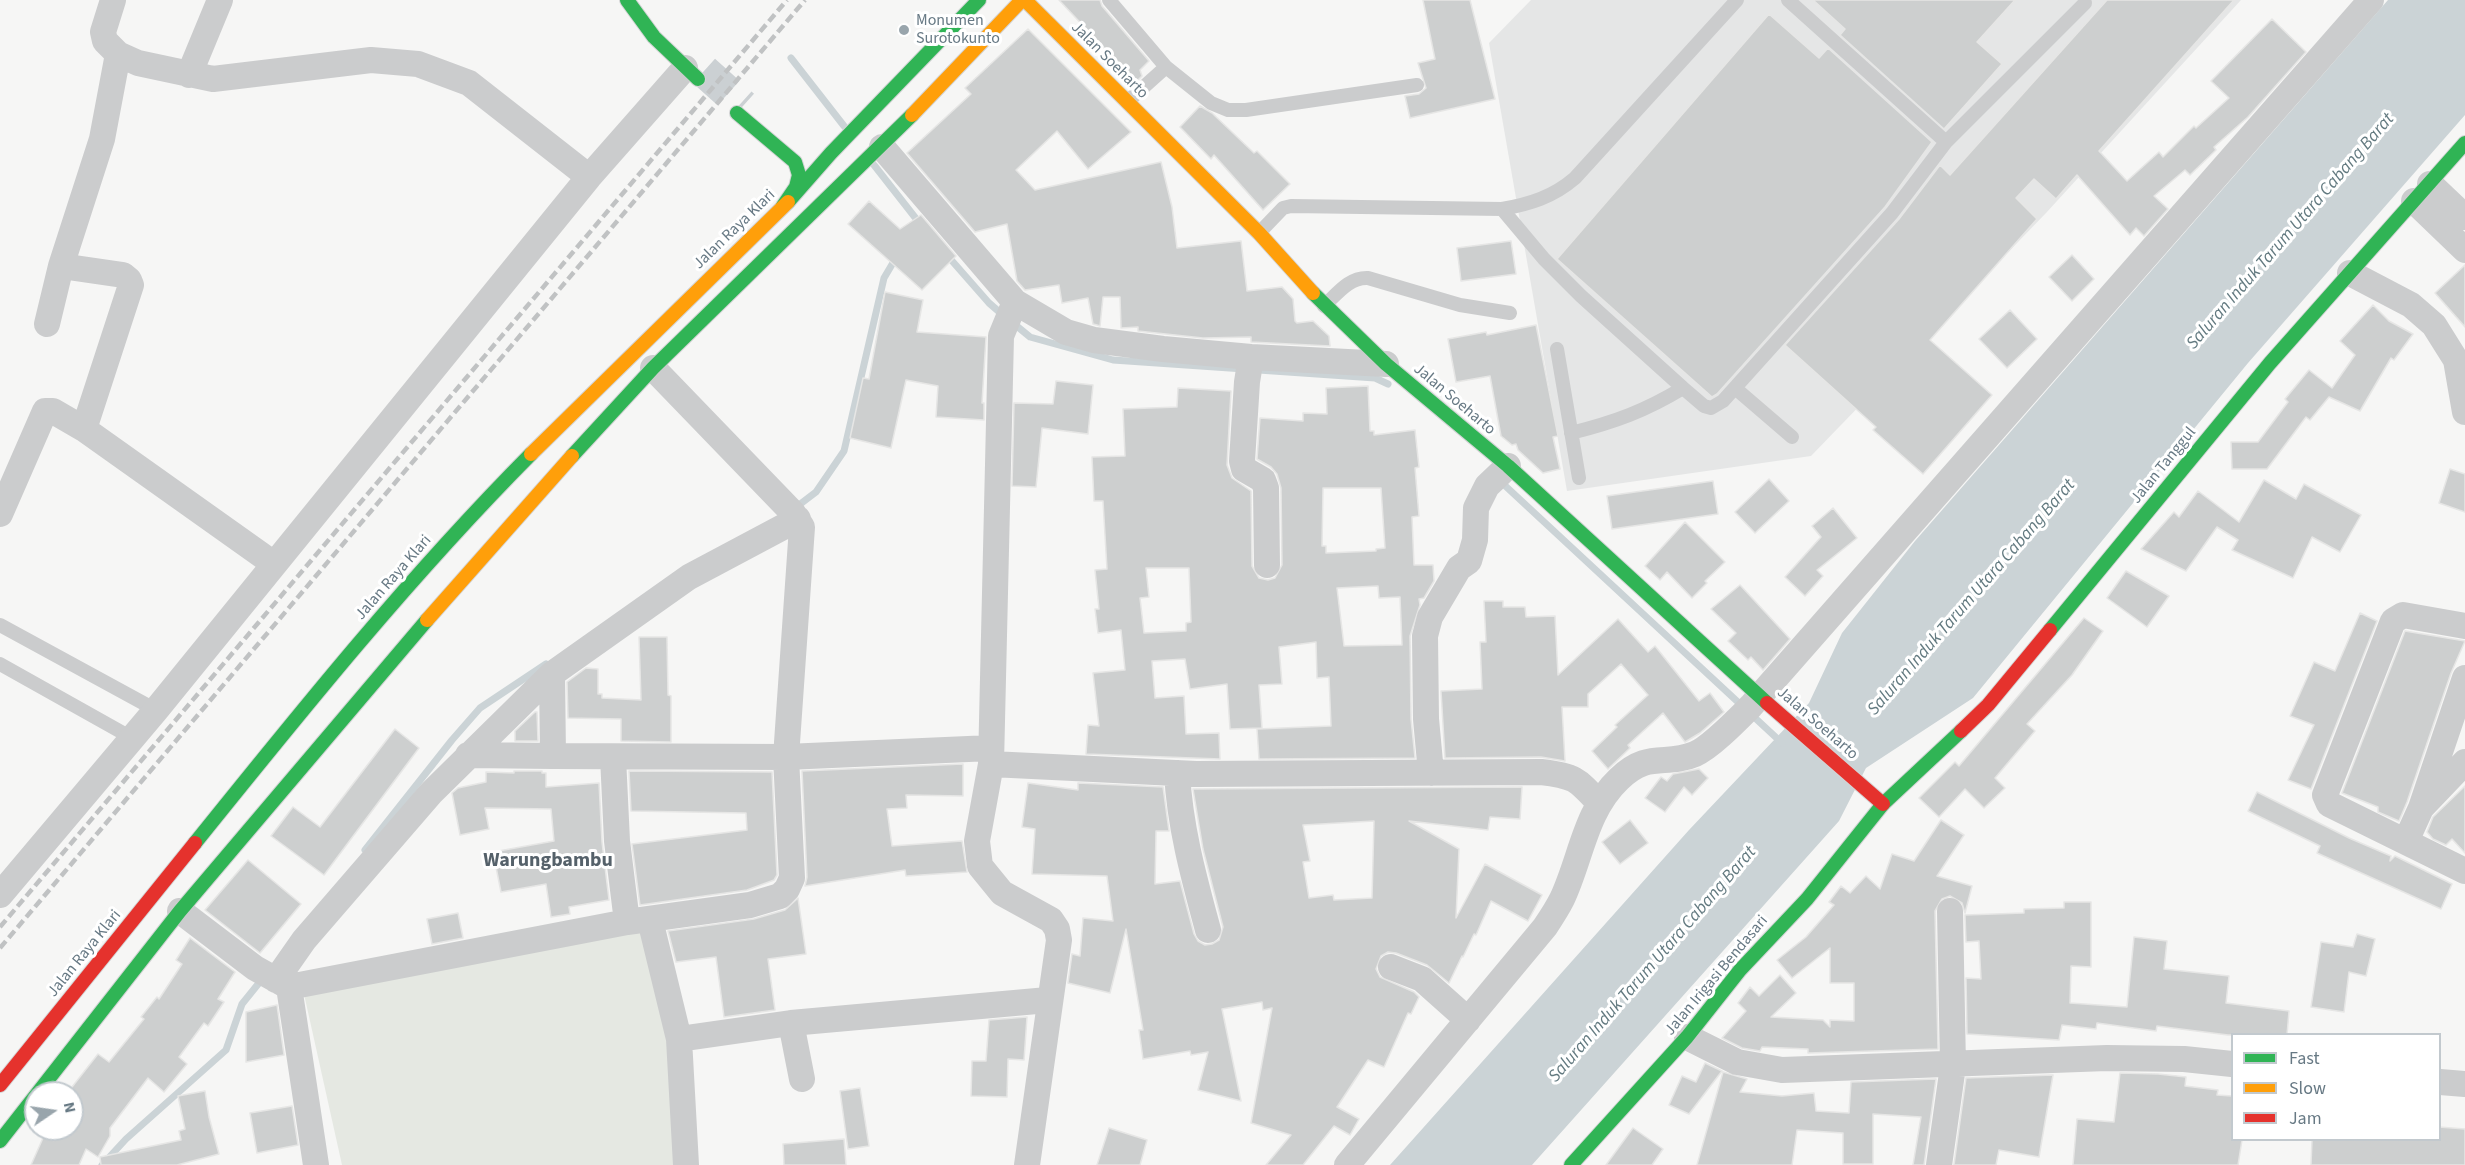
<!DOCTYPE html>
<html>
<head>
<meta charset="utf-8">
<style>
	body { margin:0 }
	#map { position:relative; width:2465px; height:1165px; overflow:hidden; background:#f6f6f5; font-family:"Source Sans 3",sans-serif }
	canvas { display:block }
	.legend { position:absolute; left:2231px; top:1033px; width:210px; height:108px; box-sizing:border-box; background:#fff; border:2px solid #c2c9ce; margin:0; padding:8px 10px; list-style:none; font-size:18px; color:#677984 }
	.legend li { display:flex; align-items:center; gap:12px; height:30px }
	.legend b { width:30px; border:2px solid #c2c9ce }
	.north { position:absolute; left:24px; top:1081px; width:60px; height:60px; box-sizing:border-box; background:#fff; border:2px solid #c2c9ce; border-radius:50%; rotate:77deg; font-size:16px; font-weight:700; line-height:24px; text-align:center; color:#677984 }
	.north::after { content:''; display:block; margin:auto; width:21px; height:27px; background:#99a5ac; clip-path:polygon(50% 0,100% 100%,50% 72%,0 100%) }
</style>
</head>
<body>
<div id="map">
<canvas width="2465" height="1165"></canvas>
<ul class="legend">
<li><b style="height:8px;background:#30b455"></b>Fast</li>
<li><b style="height:8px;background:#ff9f0a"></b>Slow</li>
<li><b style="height:8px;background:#e5322d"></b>Jam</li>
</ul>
<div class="north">N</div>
</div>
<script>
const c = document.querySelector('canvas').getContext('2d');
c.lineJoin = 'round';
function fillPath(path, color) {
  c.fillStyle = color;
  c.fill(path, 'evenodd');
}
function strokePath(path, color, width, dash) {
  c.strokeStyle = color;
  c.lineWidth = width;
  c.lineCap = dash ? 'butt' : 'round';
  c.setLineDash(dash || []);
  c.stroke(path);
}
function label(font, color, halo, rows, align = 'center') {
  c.font = font + ' "Source Sans 3",sans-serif';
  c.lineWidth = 6;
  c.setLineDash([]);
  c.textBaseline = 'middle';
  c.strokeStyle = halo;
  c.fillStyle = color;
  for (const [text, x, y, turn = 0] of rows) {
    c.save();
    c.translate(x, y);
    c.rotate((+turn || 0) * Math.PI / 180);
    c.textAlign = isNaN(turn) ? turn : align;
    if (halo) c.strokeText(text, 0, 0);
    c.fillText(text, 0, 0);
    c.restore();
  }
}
const built = new Path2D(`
	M 1531,0 L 2241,0 L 2046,213 L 1811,456 L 1567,491 L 1489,43 Z`);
const green = new Path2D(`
	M 650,920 L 686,1165 L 342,1165 L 304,994 Z`);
const water = new Path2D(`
	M 2388,0 L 2465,0 L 2465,115 L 2248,363 L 1973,698 L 1866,768 L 1839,821 L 1532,1165 L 1390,1165 L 1689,830 L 1809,703 L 1842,633 L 1915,541 Z`);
const stream = new Path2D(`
	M 791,58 L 844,126
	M 874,165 L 921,225
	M 946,254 L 989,303 L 1004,316
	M 1013,323 L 1030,337 L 1113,360 L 1375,378 L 1388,384
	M 1500,481 L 1782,743
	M 795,508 L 816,492 L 844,451 L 884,278 L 897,256
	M 365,850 L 452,740 L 480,708 L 546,664
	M 102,1165 L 126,1139 L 226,1050 L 242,1004 L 263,978`);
const building = new Path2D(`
	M 1059,0 L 1100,0 L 1102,6 L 1149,61 L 1140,70 L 1142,76 L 1136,82 Z
	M 1423,0 L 1470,0 L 1495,99 L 1410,118 L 1405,96 L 1419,94 L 1426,88 L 1418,63 L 1435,59 Z
	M 1813,0 L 2015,0 L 1977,42 L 2002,64 L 1944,129 L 1840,35 L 1845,29 Z
	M 2107,0 L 2234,0 L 2099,151 L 2127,181 L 2159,152 L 2163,157 L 2194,126 L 2196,128 L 2229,98 L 2211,81 L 2272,19 L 2306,52 L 2248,117 L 2214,147 L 2216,150 L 2190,175 L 2185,170 L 2154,196 L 2168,209 L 2144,236 L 2136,228 L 2130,235 L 2077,175 L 2056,199 L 2034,179 L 2016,198 L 2037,219 L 1930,340 L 1992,395 L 1923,474 L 1873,430 L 1876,427 L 1785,345 L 1899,219 L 1940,165 L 1950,175 Z
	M 1769,14 L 1819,58 L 1828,48 L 1932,142 L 1885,207 L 1717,394 L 1712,397 L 1557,259 Z
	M 1028,29 L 1131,132 L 1088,169 L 1057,131 L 1016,170 L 1035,190 L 1161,162 L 1172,207 L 1177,248 L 1241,241 L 1247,291 L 1282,287 L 1293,299 L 1295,321 L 1297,323 L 1313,321 L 1329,336 L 1330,346 L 1251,342 L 1251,337 L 1203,338 L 1138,331 L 1138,327 L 1121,328 L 1120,297 L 1103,297 L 1100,326 L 1097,325 L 1093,324 L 1088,298 L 1062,303 L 1059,285 L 1025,290 L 1017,281 L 1007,224 L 975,232 L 907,153 L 971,94 L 965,88 Z
	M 1200,106 L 1212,113 L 1254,153 L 1257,151 L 1290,184 L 1263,210 L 1214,155 L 1211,159 L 1180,127 Z
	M 869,201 L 900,229 L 921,215 L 956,256 L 922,290 L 848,224 Z
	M 1511,241 L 1516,274 L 1461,281 L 1457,248 Z
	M 2072,255 L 2094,279 L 2072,301 L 2049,277 Z
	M 2465,265 L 2465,327 L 2435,293 Z
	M 885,292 L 923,300 L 917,332 L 986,337 L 982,403 L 984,403 L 984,420 L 936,417 L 938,386 L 906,380 L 891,448 L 850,438 L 863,378 L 869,379 Z
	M 2373,305 L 2389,321 L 2413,334 L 2394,360 L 2391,358 L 2360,411 L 2329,397 L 2310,420 L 2306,417 L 2267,469 L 2232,469 L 2231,442 L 2258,442 L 2288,402 L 2285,399 L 2309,370 L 2332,388 L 2355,355 L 2340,341 Z
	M 2010,310 L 2037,339 L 2007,368 L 1979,339 Z
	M 1536,325 L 1558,436 L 1553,437 L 1560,469 L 1543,473 L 1518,450 L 1516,444 L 1512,445 L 1501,436 L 1490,376 L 1456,382 L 1448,339 L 1486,332 L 1487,335 Z
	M 1056,381 L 1093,385 L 1088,434 L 1042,428 L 1036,487 L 1012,486 L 1014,403 L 1053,404 Z
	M 1368,386 L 1370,431 L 1374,431 L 1374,435 L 1415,430 L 1419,467 L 1415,468 L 1419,516 L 1412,517 L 1414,565 L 1433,565 L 1434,581 L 1424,598 L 1419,599 L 1420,605 L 1410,636 L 1411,719 L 1415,758 L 1259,759 L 1257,729 L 1331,726 L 1329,677 L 1317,678 L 1316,642 L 1279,647 L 1282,684 L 1259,685 L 1262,728 L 1230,729 L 1227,684 L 1190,689 L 1185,659 L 1152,661 L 1155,698 L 1184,696 L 1186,734 L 1219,733 L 1220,759 L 1086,754 L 1088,725 L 1099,726 L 1093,673 L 1125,670 L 1121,630 L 1098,633 L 1095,609 L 1099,609 L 1095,570 L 1107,569 L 1103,501 L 1094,501 L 1092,457 L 1125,456 L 1123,409 L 1177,407 L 1178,388 L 1231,391 L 1227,465 L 1232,478 L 1251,491 L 1252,566 L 1259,578 L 1268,580 L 1275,578 L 1282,565 L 1281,488 L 1277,474 L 1271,467 L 1257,459 L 1260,418 L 1303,421 L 1303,413 L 1327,414 L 1326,388 ZM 1323,488 L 1381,488 L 1385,548 L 1376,549 L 1376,551 L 1326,553 L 1326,546 L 1322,546 ZM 1146,568 L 1189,568 L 1191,622 L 1186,623 L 1186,631 L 1144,633 L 1140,598 L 1149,597 ZM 1378,586 L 1379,598 L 1400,597 L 1402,645 L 1344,646 L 1337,588 Z
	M 2450,469 L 2465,474 L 2465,512 L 2439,503 Z
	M 1769,479 L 1789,501 L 1755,533 L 1735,512 Z
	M 2264,480 L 2296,499 L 2304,484 L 2361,515 L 2340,552 L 2312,537 L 2293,578 L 2232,550 L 2238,540 L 2217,527 L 2186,571 L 2141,549 L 2174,512 L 2179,517 L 2198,491 L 2239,522 Z
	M 1713,481 L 1718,514 L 1612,529 L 1607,496 Z
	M 1833,508 L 1857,538 L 1817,570 L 1823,576 L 1805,596 L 1785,577 L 1821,537 L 1812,526 Z
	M 1685,522 L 1725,562 L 1705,581 L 1707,583 L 1692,598 L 1667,572 L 1660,580 L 1645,566 Z
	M 2126,571 L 2169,596 L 2147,627 L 2107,598 Z
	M 1740,585 L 1790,639 L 1763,670 L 1751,657 L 1748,660 L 1728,641 L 1736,633 L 1711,609 Z
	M 1484,601 L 1503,601 L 1503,607 L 1525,607 L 1526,617 L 1555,616 L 1558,675 L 1618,619 L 1648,652 L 1655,646 L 1699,701 L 1710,693 L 1724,712 L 1700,733 L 1685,742 L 1663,713 L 1628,745 L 1630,748 L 1608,769 L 1592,751 L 1617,727 L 1615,725 L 1648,695 L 1621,664 L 1588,694 L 1588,707 L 1562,707 L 1565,761 L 1541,757 L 1445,758 L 1441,691 L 1482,689 L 1480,642 L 1486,642 Z
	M 2360,613 L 2377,621 L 2311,789 L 2288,780 L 2314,725 L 2290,716 L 2314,662 L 2335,671 Z
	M 2084,618 L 2103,631 L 2072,675 L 2027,724 L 2035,731 L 1995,778 L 2005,788 L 1984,808 L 1965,789 L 1939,817 L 1919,798 L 1955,762 L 1959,766 Z
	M 2405,631 L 2465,641 L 2451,673 L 2407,802 L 2399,821 L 2378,812 L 2378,807 L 2342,793 Z
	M 639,637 L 667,637 L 668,695 L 671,696 L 671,742 L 621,741 L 621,719 L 568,718 L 567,682 L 586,668 L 598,669 L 598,694 L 602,694 L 602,698 L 641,700 Z
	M 535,712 L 537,712 L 538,741 L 515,741 L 515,731 Z
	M 395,729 L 419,748 L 324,875 L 271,836 L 293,807 L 320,827 Z
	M 963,764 L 963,796 L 906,795 L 907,808 L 887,809 L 892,846 L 962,841 L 967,872 L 906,876 L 905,870 L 805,886 L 807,877 L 802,771 Z
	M 1699,769 L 1708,778 L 1692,795 L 1684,787 L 1665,812 L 1645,798 L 1661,777 L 1667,781 L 1673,774 Z
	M 514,771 L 542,771 L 542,773 L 546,773 L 546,787 L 599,783 L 602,842 L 609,900 L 569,907 L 570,914 L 551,917 L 546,884 L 501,892 L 493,852 L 554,841 L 551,809 L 485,808 L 489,829 L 460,835 L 452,793 L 458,788 L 486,782 L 486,772 L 514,773 Z
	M 629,771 L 772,772 L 777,875 L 774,880 L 747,890 L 640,905 L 632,844 L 747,830 L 746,813 L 631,811 Z
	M 1028,783 L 1078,790 L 1078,783 L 1163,787 L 1169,831 L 1156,831 L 1155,884 L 1180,881 L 1194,934 L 1198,941 L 1205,945 L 1212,944 L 1219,940 L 1223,927 L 1203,849 L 1193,789 L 1522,787 L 1520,819 L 1490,817 L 1488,830 L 1409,821 L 1459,849 L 1456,918 L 1485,864 L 1542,895 L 1528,921 L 1491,901 L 1476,935 L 1474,934 L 1463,957 L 1462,956 L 1449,983 L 1427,965 L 1396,953 L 1388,952 L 1381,956 L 1376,969 L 1380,977 L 1414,992 L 1419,997 L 1411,1014 L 1408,1013 L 1384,1067 L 1368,1060 L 1337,1107 L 1359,1119 L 1350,1135 L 1334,1126 L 1303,1165 L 1266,1165 L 1291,1135 L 1251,1123 L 1272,1008 L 1263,1010 L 1262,1002 L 1222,1009 L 1241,1101 L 1198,1090 L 1208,1052 L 1191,1055 L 1190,1051 L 1143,1059 L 1139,1030 L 1143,1030 L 1126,929 L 1110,993 L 1068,983 L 1072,954 L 1080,956 L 1083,918 L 1113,921 L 1107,876 L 1032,874 L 1035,829 L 1022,827 ZM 1374,821 L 1372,898 L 1334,900 L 1333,895 L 1309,898 L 1303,862 L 1310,861 L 1303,825 Z
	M 2465,786 L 2465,853 L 2452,839 L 2446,845 L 2433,839 L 2427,832 L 2433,817 Z
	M 2257,792 L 2349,838 L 2391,856 L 2390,861 L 2395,856 L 2452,884 L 2441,909 L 2317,853 L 2320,846 L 2248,811 Z
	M 1630,820 L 1648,843 L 1620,864 L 1602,842 Z
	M 1941,820 L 1964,835 L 1937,876 L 1972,886 L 1965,913 L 1962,903 L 1950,896 L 1942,899 L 1935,911 L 1938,1049 L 1808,1053 L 1808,1049 L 1762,1047 L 1760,1051 L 1742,1048 L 1722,1038 L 1746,1011 L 1738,1003 L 1750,987 L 1759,996 L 1780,975 L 1796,993 L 1771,1017 L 1823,1020 L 1830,1027 L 1830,1020 L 1854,1021 L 1854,983 L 1830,983 L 1830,948 L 1792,978 L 1777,960 L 1806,937 L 1834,905 L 1829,902 L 1841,886 L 1850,893 L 1866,876 L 1880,889 L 1892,854 L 1914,861 Z
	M 248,860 L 301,904 L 260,953 L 205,910 Z
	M 798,898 L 806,954 L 768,959 L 775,1010 L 724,1017 L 716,957 L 676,962 L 668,931 L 754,919 L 785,910 Z
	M 2064,902 L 2091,902 L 2091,967 L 2071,966 L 2070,1003 L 2127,1007 L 2134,937 L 2167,941 L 2164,969 L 2229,976 L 2226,1003 L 2289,1011 L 2287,1035 L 2228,1035 L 2157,1026 L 2156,1031 L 2097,1023 L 2096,1029 L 2062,1025 L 2059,1040 L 1967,1034 L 1966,978 L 1981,979 L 1979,941 L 1966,942 L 1965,915 L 2024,913 L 2024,909 L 2064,908 Z
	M 458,913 L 463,938 L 432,944 L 427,919 Z
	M 2357,934 L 2375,939 L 2366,976 L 2349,972 L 2344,1012 L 2311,1007 L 2321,942 L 2353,947 Z
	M 190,938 L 235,972 L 218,999 L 224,1002 L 208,1026 L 204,1023 L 179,1057 L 187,1064 L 164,1092 L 148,1078 L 110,1128 L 110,1136 L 98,1157 L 86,1149 L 79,1165 L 31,1165 L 47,1129 L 72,1129 L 72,1087 L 98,1054 L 109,1062 L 144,1019 L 141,1017 L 157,997 L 159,999 L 182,964 L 176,960 Z
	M 277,1005 L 284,1055 L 246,1062 L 246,1012 Z
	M 1027,1017 L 1024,1060 L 1008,1059 L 1007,1097 L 971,1096 L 972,1061 L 986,1061 L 989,1020 Z
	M 1705,1063 L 1722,1071 L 1689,1114 L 1669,1105 L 1682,1076 L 1696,1082 Z
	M 1723,1072 L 1747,1079 L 1740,1092 L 1782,1096 L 1814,1093 L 1816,1111 L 1849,1113 L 1851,1082 L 1936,1079 L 1924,1165 L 1913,1165 L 1921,1117 L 1873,1114 L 1873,1164 L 1843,1164 L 1843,1133 L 1797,1130 L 1792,1165 L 1697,1165 Z
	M 2120,1073 L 2158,1074 L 2186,1077 L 2185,1086 L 2218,1090 L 2217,1095 L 2232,1096 L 2232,1140 L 2242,1140 L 2238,1165 L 2073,1165 L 2077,1119 L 2114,1122 Z
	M 2053,1075 L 2039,1157 L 1999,1150 L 1996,1165 L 1954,1165 L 1966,1078 Z
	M 860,1088 L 869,1146 L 848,1149 L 840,1091 Z
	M 205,1091 L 209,1117 L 219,1154 L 177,1165 L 101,1165 L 100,1157 L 181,1140 L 179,1131 L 185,1129 L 178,1096 Z
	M 292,1106 L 298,1145 L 257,1153 L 250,1113 Z
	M 2439,1127 L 2465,1129 L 2465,1165 L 2311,1165 L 2312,1140 L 2439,1140 Z
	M 1109,1128 L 1147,1140 L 1140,1165 L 1097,1165 Z
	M 1633,1128 L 1663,1149 L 1652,1165 L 1606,1165 Z
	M 844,1139 L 846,1165 L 784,1165 L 783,1144 Z`);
const secondaryTunnel = new Path2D(`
	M 704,71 L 743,106`);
const lane = new Path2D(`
	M 1109,0 L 1166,67 L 1211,103 L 1228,110 L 1246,110 L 1417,85
	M 1788,0 L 1946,142 L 2085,3
	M 1127,102 L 1166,67
	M 1502,209 L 1544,259 L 1581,296 L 1683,388 L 1704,406 L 1711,408 L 1723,401 L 1892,213 L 1946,142
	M 1259,233 L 1283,208 L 1291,206 L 1502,209 C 1530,204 1553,197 1575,178 L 1737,0
	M 1324,306 C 1337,294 1349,277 1368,278 L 1460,305 L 1510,313
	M 1557,349 L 1579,478
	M 1735,388 L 1792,437
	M 1571,433 C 1615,422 1645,411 1683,388
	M 0,625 L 156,710
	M 0,664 L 132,738`);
const street = new Path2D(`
	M 113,0 L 103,32 L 105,41 L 118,54 L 138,63 L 213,79 L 371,60 L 418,64 L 469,83 L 589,177
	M 189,75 L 220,0
	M 882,147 L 1015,302 L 1066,332 L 1094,340 L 1163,349 L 1251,357 L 1386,364
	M 2430,184 L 2465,217
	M 2414,201 L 2465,250
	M 61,266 L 102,139 L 118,54
	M 2350,273 L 2411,305 L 2434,325 L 2456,360 L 2465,412
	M 1015,302 L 1001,336 L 991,764 L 977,841 L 980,866 L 1002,893 L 1051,920 L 1057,929 L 1059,940 L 1027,1165
	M 1251,357 L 1247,382 L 1242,461 L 1244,469 L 1263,480 L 1266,488 L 1267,565
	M 84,429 L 274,564
	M 0,514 L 45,411 L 53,411 L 84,429 L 131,285 L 129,280 L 123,275 L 61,266 L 47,324
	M 2465,626 L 2403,615 L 2393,621 L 2325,795 L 2329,804 L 2465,871
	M 552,674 L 553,756 L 786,757 L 991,748
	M 468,755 L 553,756
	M 613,757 L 617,841 L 627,922
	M 991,764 L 1196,774 L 1541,772 C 1575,776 1577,779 1599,803
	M 1177,773 C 1180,828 1194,878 1208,930
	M 1431,773 L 1426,719 L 1425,636 L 1430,617 L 1459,568 L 1469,561 L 1475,540 L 1476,508 L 1487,486 L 1508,466
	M 2421,808 L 2465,678
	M 2406,841 L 2421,808 L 2465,762
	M 0,895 L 156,710 L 589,177 L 685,68
	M 180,911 L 255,968 L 289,987 L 627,922 L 750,905 L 780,896 L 787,889 L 792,878 L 786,757 L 802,527 L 793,513 L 653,368
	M 650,920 L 679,1039 L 686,1165
	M 1391,967 L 1422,979 L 1468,1020
	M 276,980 L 304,940 L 431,793 L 552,674 L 689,577 L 798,519
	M 289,987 L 316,1165
	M 791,1023 L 802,1079
	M 1687,1037 L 1737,1062 L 1782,1070 L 2107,1058 L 2184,1059 L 2232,1064
	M 679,1039 L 791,1023 L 1048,1000
	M 2440,1082 L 2465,1084
	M 1347,1165 L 1545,927 C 1551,918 1557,909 1562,899 C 1581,859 1585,811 1619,779 C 1649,750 1665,767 1695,754 C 1711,747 1738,719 1751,706 L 2371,0
	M 1939,1165 L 1953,1066 L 1950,911`);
const fast = new Path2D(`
	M 627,0 L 654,37 L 698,79
	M 737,113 L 795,162 L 799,175 L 796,187 L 783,206
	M 788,202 L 831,153 L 979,0
	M 1313,293 L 1386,364 L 1508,466 L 1767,703
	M 572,456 L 653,368 L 912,115
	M 2050,630 L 2270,363 L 2465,143
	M 195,843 C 302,710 410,576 531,454
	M 0,1141 L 180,911 L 427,620
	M 1571,1165 L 1687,1037 L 1740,970 L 1807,899 L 1883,804 L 1961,731`);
const slow = new Path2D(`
	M 1025,0 L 1259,233 L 1313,293
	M 912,115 L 1022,0
	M 531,454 L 788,202
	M 427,620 L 572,456`);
const jam = new Path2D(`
	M 1767,703 L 1883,804
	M 1961,731 L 1988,705 L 2050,630
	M 0,1085 L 195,843`);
const rail = new Path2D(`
	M 0,927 L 787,0
	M 0,948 L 805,0`);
const markers = [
	[904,30,6,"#99a5ac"]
];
const poiNames = [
	["Monumen",916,21],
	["Surotokunto",916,39]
];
const streetNames = [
	["Jalan Soeharto",1109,61,45],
	["Jalan Raya Klari",735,230,-44],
	["Jalan Soeharto",1454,400,40],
	["Jalan Tanggul",2164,466,-51],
	["Jalan Raya Klari",394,578,-49],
	["Jalan Soeharto",1817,724,41],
	["Jalan Raya Klari",85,954,-51],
	["Jalan Irigasi Bendasari",1717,976,-50]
];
const waterNames = [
	["Saluran Induk Tarum Utara Cabang Barat",2291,232,-49],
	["Saluran Induk Tarum Utara Cabang Barat",1972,598,-49],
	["Saluran Induk Tarum Utara Cabang Barat",1653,965,-49]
];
const quarterNames = [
	["Warungbambu",548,862]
];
fillPath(built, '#e5e6e6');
fillPath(green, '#e5e8e2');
fillPath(water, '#cbd3d6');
strokePath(stream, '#cbd3d6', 7);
fillPath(building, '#cdcfcf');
strokePath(building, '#e6e6e5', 1.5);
strokePath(secondaryTunnel, '#cbd0d3', 33, [33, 16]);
strokePath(fast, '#d3d4d5', 16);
strokePath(slow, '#d3d4d5', 16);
strokePath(jam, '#d3d4d5', 16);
strokePath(lane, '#cbcccd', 14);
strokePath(street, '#cbcccd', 26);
strokePath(fast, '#30b455', 14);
strokePath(slow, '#ff9f0a', 14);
strokePath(jam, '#e5322d', 14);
strokePath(rail, '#c0c2c3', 4.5, [9, 4.5]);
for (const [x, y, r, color] of markers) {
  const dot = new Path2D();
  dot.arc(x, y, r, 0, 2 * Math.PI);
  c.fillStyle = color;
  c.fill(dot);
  strokePath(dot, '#fff', 2);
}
label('16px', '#677984', '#fff', poiNames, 'left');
label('16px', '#677984', '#fff', streetNames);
label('italic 18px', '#637a80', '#fff', waterNames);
label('bold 20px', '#55616a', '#fff', quarterNames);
</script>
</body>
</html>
